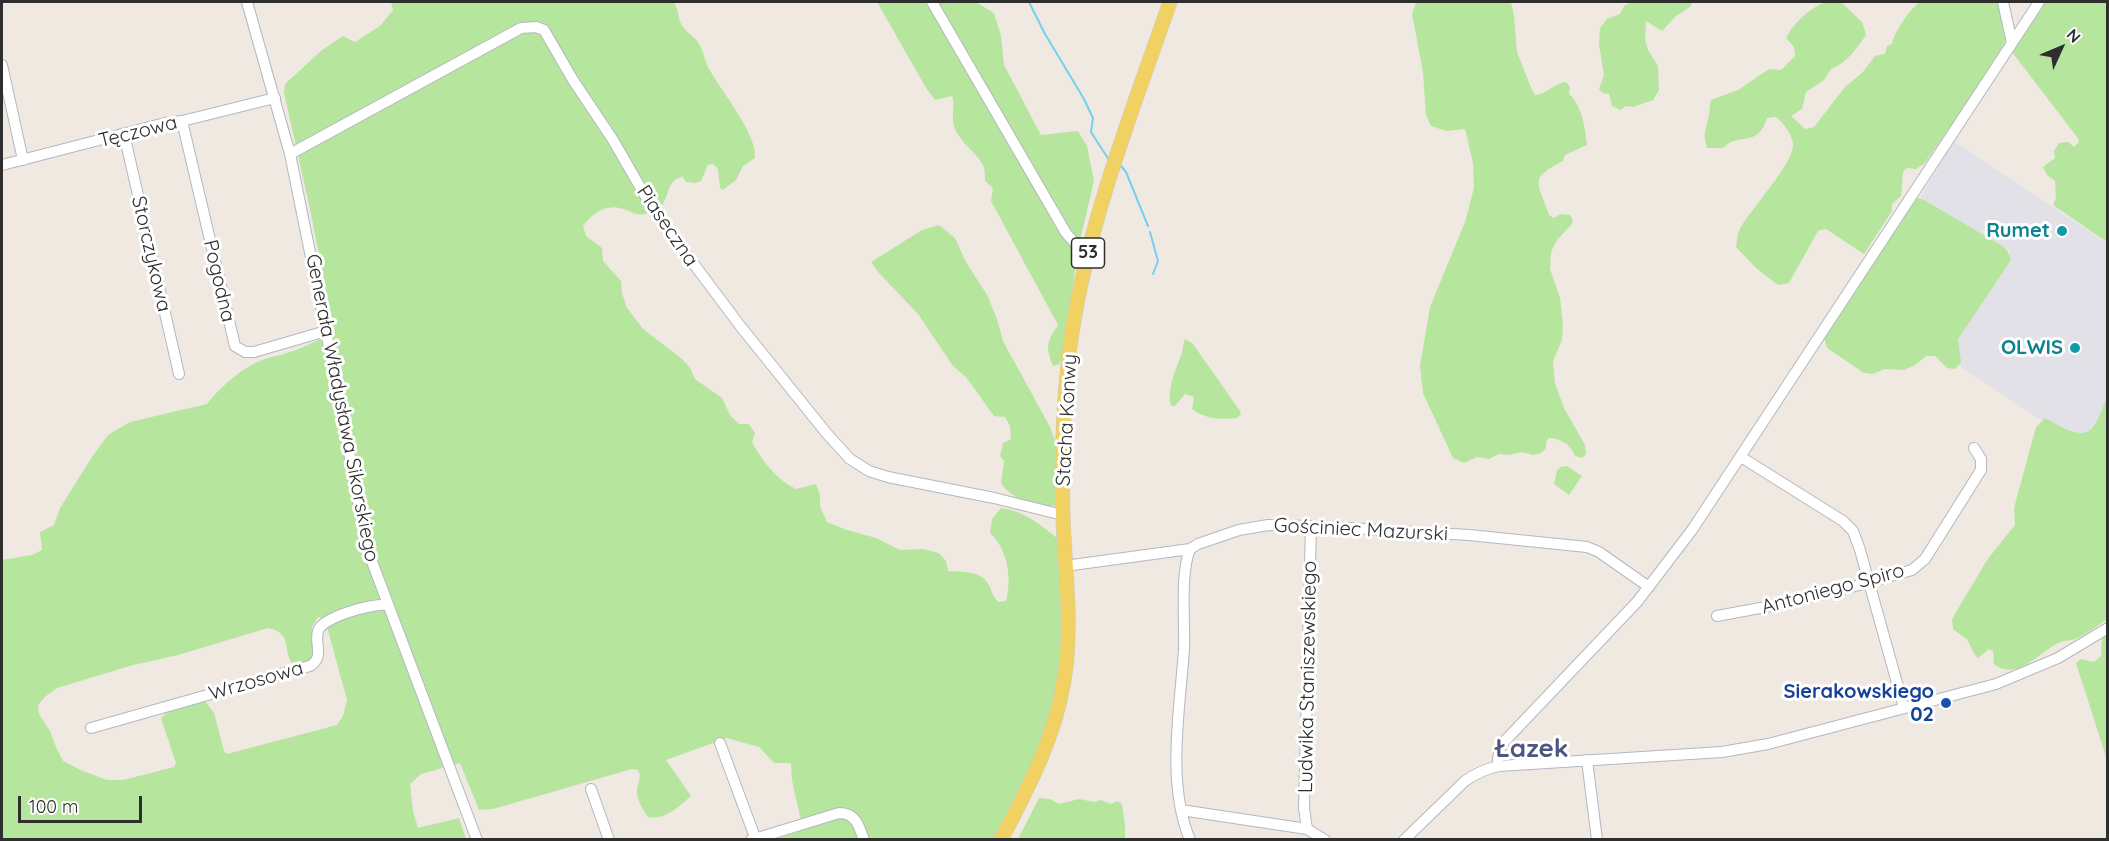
<!DOCTYPE html>
<html>
<head>
<meta charset="utf-8">
<style>
	body { margin:0 }
	#map { position:relative; width:2109px; height:841px; overflow:hidden; background:#efe9e1; font-family:Quicksand,sans-serif }
	canvas { display:block }
	.frame { position:absolute; inset:0; border:3px solid #2e2e2e; pointer-events:none }
	.north { position:absolute; left:2031px; top:18px; width:60px; height:60px; -webkit-text-stroke:4px #fff; paint-order:stroke; rotate:46deg; font-size:16px; font-weight:700; line-height:24px; text-align:center; color:#2e2e2e }
	.north::after { content:''; display:block; margin:auto; width:21px; height:27px; background:#2e2e2e; clip-path:polygon(50% 0,100% 100%,50% 72%,0 100%) }
	.scale { position:absolute; left:18px; top:796px; width:124px; height:27px; box-sizing:border-box; border:3px solid #2e2e2e; border-top:0; padding-left:8px; font-size:18px; line-height:21px; white-space:nowrap; color:#2e2e2e; -webkit-text-stroke:4px #fff; paint-order:stroke }
</style>
</head>
<body>
<div id="map">
<canvas width="2109" height="841"></canvas>
<div class="frame"></div>
<div class="north">N</div>
<div class="scale">100 m</div>
</div>
<script>
const c = document.querySelector('canvas').getContext('2d');
c.lineJoin = 'round';
function fillPath(path, color) {
  c.fillStyle = color;
  c.fill(path, 'evenodd');
}
function strokePath(path, color, width, dash) {
  c.strokeStyle = color;
  c.lineWidth = width;
  c.lineCap = dash ? 'butt' : 'round';
  c.setLineDash(dash || []);
  c.stroke(path);
}
function label(font, color, halo, rows, align = 'center') {
  c.font = font + ' Quicksand,sans-serif';
  c.lineWidth = 6;
  c.setLineDash([]);
  c.textBaseline = 'middle';
  c.strokeStyle = halo;
  c.fillStyle = color;
  for (const [text, x, y, turn = 0] of rows) {
    c.save();
    c.translate(x, y);
    c.rotate((+turn || 0) * Math.PI / 180);
    c.textAlign = isNaN(turn) ? turn : align;
    if (halo) c.strokeText(text, 0, 0);
    c.fillText(text, 0, 0);
    c.restore();
  }
}
const industrial = new Path2D(`
	M 1954,141 L 2107,243 L 2107,416 L 2088,451 L 1946,357 L 2011,251 L 1918,201 Z`);
const green = new Path2D(`
	M 391,2 L 674,2 C 678,9 678,16 681,24 C 685,31 692,35 697,41 C 703,48 704,59 708,67 C 720,90 757,133 755,158 L 743,166 L 736,180 L 723,190 L 720,188 L 718,169 L 713,164 L 708,165 L 701,181 L 695,183 L 686,182 L 683,177 C 667,179 670,194 662,205 C 659,208 650,213 645,214 C 636,216 631,211 623,209 C 607,203 592,213 583,226 L 586,236 L 602,248 L 603,261 L 621,281 L 622,293 L 627,308 L 643,329 L 682,359 L 690,368 L 695,379 L 722,398 L 730,415 L 739,424 L 749,424 L 755,433 L 752,442 C 762,461 777,480 796,489 L 816,484 L 820,495 L 820,506 L 827,522 L 847,530 L 876,538 L 900,550 L 923,549 L 939,553 L 946,561 L 948,571 C 961,572 982,570 989,585 C 992,592 993,596 998,602 L 1006,601 C 1012,578 1008,550 990,533 L 992,519 L 1001,508 C 1024,511 1040,524 1058,539 L 1064,649 L 1057,698 L 1040,751 L 995,839 L 777,839 L 803,830 L 792,780 L 791,763 L 774,763 L 759,747 L 727,738 L 666,760 L 691,796 C 678,807 666,820 648,817 C 643,810 636,799 637,789 C 638,781 642,779 638,770 L 632,769 L 493,809 L 479,810 L 460,763 L 421,774 L 410,784 L 413,811 L 418,828 L 459,818 L 466,839 L 2,839 L 2,560 L 32,555 L 42,550 L 40,532 L 54,525 L 60,508 L 92,457 L 108,435 L 130,422 L 207,404 C 220,387 244,366 265,359 C 272,356 280,356 287,353 C 305,348 315,339 335,335 L 310,209 L 284,93 L 285,84 L 322,50 L 343,36 L 355,42 L 380,26 L 393,10 ZM 318,617 L 323,619 L 327,627 L 347,700 L 343,716 L 337,725 L 227,754 L 224,751 L 214,713 L 205,701 L 171,709 L 161,718 L 176,763 L 174,767 L 123,780 L 107,780 L 83,771 L 63,761 L 56,747 L 50,731 L 39,714 L 38,705 L 46,696 L 57,688 L 133,665 L 178,655 L 268,628 C 296,633 279,655 297,668 L 313,661 L 316,639 L 312,627 Z
	M 877,2 L 976,2 L 994,13 L 1001,36 L 1004,65 L 1041,135 L 1078,131 L 1087,146 L 1094,181 L 1077,253 L 1065,351 L 1059,364 L 1053,366 C 1045,346 1047,342 1058,325 L 991,201 L 993,188 L 985,181 C 985,177 985,171 984,167 C 978,153 961,144 955,129 C 950,117 956,107 952,96 L 935,100 L 926,88 Z
	M 1416,2 L 1511,2 L 1514,16 L 1517,52 L 1532,90 L 1535,95 C 1547,94 1554,83 1566,82 L 1570,87 L 1569,94 C 1582,105 1585,128 1587,145 L 1565,155 L 1563,161 C 1527,179 1539,183 1549,215 L 1554,218 L 1561,214 L 1570,215 L 1573,220 L 1571,225 L 1557,240 L 1551,252 L 1550,269 L 1560,298 L 1563,325 L 1562,340 L 1553,361 L 1555,383 L 1564,408 L 1585,445 L 1586,454 L 1582,458 L 1575,456 C 1570,444 1562,439 1549,438 L 1546,442 L 1546,448 L 1541,453 L 1533,455 L 1522,452 L 1509,455 L 1499,454 L 1489,459 L 1477,457 L 1464,463 L 1453,458 L 1423,393 L 1420,366 L 1430,307 L 1465,222 L 1474,188 L 1473,163 L 1465,129 L 1446,131 L 1431,126 L 1426,115 L 1423,72 L 1412,14 Z
	M 1631,2 L 1693,2 L 1690,7 L 1676,16 L 1662,31 L 1646,21 L 1645,39 L 1648,50 L 1658,66 L 1659,90 L 1653,100 L 1633,107 L 1625,106 L 1621,110 L 1612,106 L 1609,94 L 1603,93 L 1599,89 L 1604,75 L 1599,44 L 1600,28 L 1607,19 L 1620,14 L 1624,6 Z
	M 1825,2 L 1841,2 L 1862,22 L 1866,35 C 1856,49 1848,62 1831,69 L 1824,80 L 1806,92 L 1802,109 L 1791,116 L 1805,129 L 1814,127 L 1845,87 L 1862,73 L 1875,56 L 1885,54 L 1887,46 L 1892,44 C 1894,32 1910,9 1920,2 L 1999,2 L 2006,28 L 2005,42 L 1986,76 L 1924,164 L 1916,169 L 1907,168 L 1903,172 L 1901,196 L 1892,204 L 1892,211 L 1864,254 L 1826,229 L 1818,231 L 1789,283 L 1778,285 L 1756,268 L 1736,247 C 1737,241 1737,234 1740,229 C 1750,210 1795,162 1793,144 C 1791,132 1784,124 1776,117 L 1767,118 C 1757,149 1740,131 1723,148 L 1707,148 C 1703,133 1705,133 1708,119 C 1710,113 1709,107 1711,100 L 1738,90 L 1769,69 L 1781,70 L 1795,56 L 1794,47 L 1786,38 C 1794,22 1809,9 1825,2 Z
	M 2045,2 L 2107,2 L 2107,242 L 2053,205 L 2056,198 L 2055,181 L 2047,175 L 2043,167 L 2055,158 L 2054,151 L 2059,143 L 2068,142 L 2074,147 L 2079,142 L 2077,137 L 2012,52 Z
	M 1917,198 L 1924,200 L 2004,247 L 2008,252 L 2011,260 L 1958,339 L 1961,362 L 1955,369 L 1947,368 L 1935,356 L 1926,356 L 1915,365 L 1904,370 L 1885,369 L 1872,374 L 1864,373 L 1827,348 L 1824,337 Z
	M 939,225 L 955,238 L 966,262 L 987,295 L 997,319 L 1003,341 L 1050,427 L 1055,441 L 1057,505 C 1038,509 1011,499 1001,483 L 1004,461 L 1000,456 L 1003,443 L 1011,439 L 1010,426 L 1005,417 L 994,416 L 966,377 L 953,366 L 918,314 L 878,272 L 871,262 L 922,230 Z
	M 1185,339 L 1193,344 L 1240,411 L 1241,414 L 1237,418 C 1221,420 1205,419 1192,409 L 1194,397 L 1185,394 L 1175,406 L 1171,406 C 1167,389 1174,374 1180,358 C 1183,352 1182,346 1185,339 Z
	M 2107,398 L 2107,619 C 2098,625 2086,635 2075,639 C 2071,641 2065,640 2061,642 C 2039,650 2019,683 1994,664 L 1993,651 L 1989,649 L 1978,658 C 1972,653 1972,648 1968,641 C 1965,636 1958,634 1953,629 L 1952,619 L 1987,560 L 2015,525 L 2014,508 L 2036,427 L 2045,418 C 2059,425 2084,444 2095,424 C 2100,416 2103,406 2107,398 Z
	M 1567,466 L 1582,476 L 1569,495 L 1554,484 L 1557,471 L 1560,467 Z
	M 2107,631 L 2107,760 L 2076,663 L 2081,659 L 2094,662 L 2101,656 L 2102,639 Z
	M 1039,798 L 1050,799 L 1059,804 L 1079,799 L 1094,802 L 1101,800 L 1111,804 L 1117,801 L 1122,804 L 1125,825 L 1125,839 L 1018,839 Z`);
const stream = new Path2D(`
	M 1029,2 L 1045,34 L 1084,99 L 1093,118 L 1091,132 L 1109,160
	M 1121,166 L 1126,172 L 1148,226
	M 1150,232 L 1158,261 L 1153,274`);
const minor = new Path2D(`
	M 247,2 L 290,154 L 326,331 L 362,521 L 371,559 L 477,840
	M 932,2 L 1066,233 L 1075,243 L 1088,250
	M 2003,2 L 2012,43
	M 2,65 L 23,160
	M 182,121 L 235,346 L 245,352 L 254,352 L 326,331
	M 124,134 L 179,374
	M 290,154 L 521,28 L 536,27 L 544,30 L 573,80 L 613,140 L 654,211 L 741,327 L 828,435 L 850,459 L 869,471 L 888,477 L 994,498 L 1063,515
	M 2,165 L 165,123 L 182,121 L 275,98
	M 1741,457 L 1843,521 L 1853,531 L 1860,550 L 1904,708
	M 1065,566 L 1190,549 L 1198,544 L 1239,530 L 1268,525 L 1311,526 L 1469,535 L 1587,547 L 1599,552 L 1649,587
	M 1717,616 C 1782,605 1849,589 1912,570 L 1925,559 L 1981,470 L 1981,459 L 1974,448
	M 91,728 L 310,666 C 325,657 314,644 318,631 C 322,617 373,603 387,605
	M 720,743 L 756,840
	M 1587,760 L 1597,840
	M 1499,766 L 1498,759 L 1501,745 L 1637,602 L 1692,530 L 2039,2
	M 591,789 L 609,840
	M 1181,810 L 1307,829 L 1325,840
	M 1307,829 L 1304,808 L 1311,526
	M 751,840 L 839,813 C 856,813 859,826 864,840
	M 1190,840 C 1166,782 1180,710 1184,649 C 1185,621 1180,574 1190,549
	M 1404,840 L 1465,781 C 1476,773 1485,769 1499,766 L 1722,752 L 1768,744 L 1996,684 L 2058,658 L 2108,628`);
const major = new Path2D(`
	M 1001,840 C 1028,788 1055,738 1064,680 C 1073,627 1065,571 1063,517 C 1061,463 1063,408 1069,354 C 1084,232 1130,117 1170,2`);
const markers = [
	[2062,231,6,"#0f9aa8"],
	[2075,348,6,"#0f9aa8"],
	[1946,703,6,"#1a4fb4"]
];
const shields = [
	[1088,253,33]
];
const shieldNames = [
	["53",1088,253]
];
const streetNames = [
	["Tęczowa",138,132,-14],
	["Piaseczna",667,226,56],
	["Storczykowa",151,254,77],
	["Pogodna",219,281,77],
	["Generała Władysława Sikorskiego",342,408,79],
	["Stacha Konwy",1067,420,-87],
	["Gościniec Mazurski",1361,530,3],
	["Antoniego Spiro",1833,589,-15],
	["Ludwika Staniszewskiego",1308,677,-89],
	["Wrzosowa",256,681,-16]
];
const cultureNames = [
	["Rumet",2050,231],
	["OLWIS",2063,348]
];
const transitNames = [
	["Sierakowskiego",1934,692],
	["02",1934,715]
];
const districtNames = [
	["Łazek",1531,749]
];
fillPath(industrial, '#e3e1e8');
fillPath(green, '#b6e59e');
strokePath(stream, '#75cff0', 2);
strokePath(minor, '#b4b7c1', 12);
strokePath(major, '#c9c9c9', 15);
strokePath(minor, '#fff', 10);
strokePath(major, '#f2d163', 14);
for (const [x, y, r, color] of markers) {
  const dot = new Path2D();
  dot.arc(x, y, r, 0, 2 * Math.PI);
  c.fillStyle = color;
  c.fill(dot);
  strokePath(dot, '#fff', 2);
}
for (const [x, y, w] of shields) {
  const box = new Path2D();
  box.roundRect(x - w / 2, y - 15, w, 30, 4.5);
  c.fillStyle = '#fff';
  c.fill(box);
  strokePath(box, '#2e2e2e', 1.5);
}
label('bold 18px', '#2e2e2e', null, shieldNames);
label('20px', '#2e2e2e', '#fff', streetNames);
label('bold 20px', '#0d838f', '#fff', cultureNames, 'right');
label('bold 20px', '#164399', '#fff', transitNames, 'right');
label('bold 26px', '#4d5680', '#fff', districtNames);
</script>
</body>
</html>
